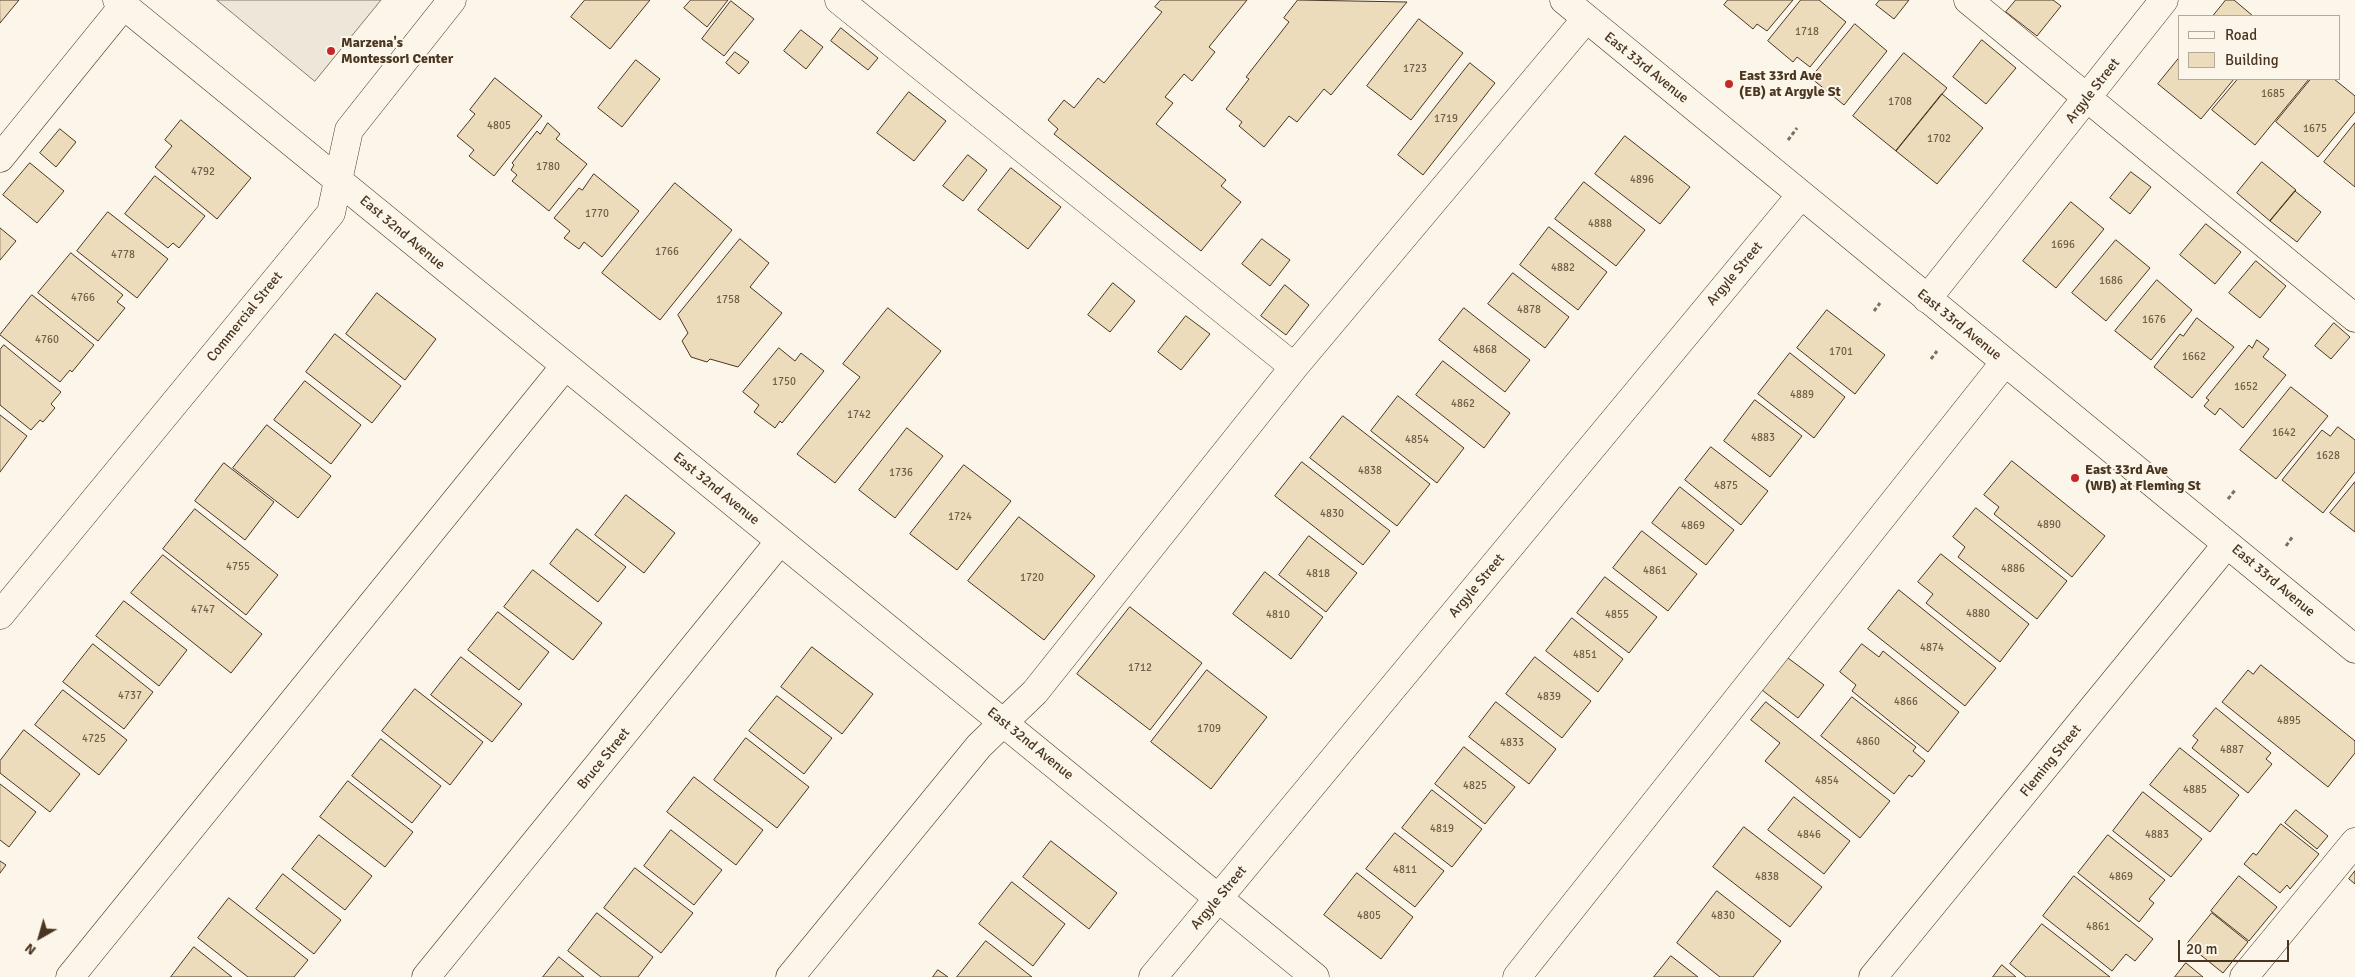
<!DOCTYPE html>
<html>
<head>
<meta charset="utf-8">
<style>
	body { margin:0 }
	#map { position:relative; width:2355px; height:977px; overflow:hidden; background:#fbf6e9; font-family:Signika,sans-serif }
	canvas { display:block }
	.legend { position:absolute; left:2178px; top:15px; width:162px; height:65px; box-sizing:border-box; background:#fbf6e9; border:1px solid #b4a999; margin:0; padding:6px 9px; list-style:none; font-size:15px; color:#4a3520 }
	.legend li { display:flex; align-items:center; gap:10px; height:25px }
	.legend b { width:25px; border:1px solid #b4a999 }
	.north { position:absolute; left:15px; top:912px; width:50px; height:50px; -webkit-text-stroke:4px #fbf6e9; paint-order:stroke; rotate:218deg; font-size:14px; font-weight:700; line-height:20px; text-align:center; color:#4a3520 }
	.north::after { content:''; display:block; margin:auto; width:18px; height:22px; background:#4a3520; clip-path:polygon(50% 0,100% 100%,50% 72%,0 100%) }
	.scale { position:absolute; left:2178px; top:940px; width:111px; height:22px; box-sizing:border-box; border:2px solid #4a3520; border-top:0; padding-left:6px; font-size:15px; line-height:18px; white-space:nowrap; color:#4a3520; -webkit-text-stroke:4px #fbf6e9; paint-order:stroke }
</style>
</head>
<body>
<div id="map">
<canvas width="2355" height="977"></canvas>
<ul class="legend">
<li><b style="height:6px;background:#fbf6e9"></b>Road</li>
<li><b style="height:14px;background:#ecdcbc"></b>Building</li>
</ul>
<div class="north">N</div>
<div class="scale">20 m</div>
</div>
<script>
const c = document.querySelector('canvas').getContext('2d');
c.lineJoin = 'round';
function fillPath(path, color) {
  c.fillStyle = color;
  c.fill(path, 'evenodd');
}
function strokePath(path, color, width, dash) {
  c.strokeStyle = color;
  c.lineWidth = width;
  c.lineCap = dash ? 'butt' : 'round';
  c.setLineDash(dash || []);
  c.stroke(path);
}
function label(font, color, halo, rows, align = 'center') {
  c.font = font + ' Signika,sans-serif';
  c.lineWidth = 4;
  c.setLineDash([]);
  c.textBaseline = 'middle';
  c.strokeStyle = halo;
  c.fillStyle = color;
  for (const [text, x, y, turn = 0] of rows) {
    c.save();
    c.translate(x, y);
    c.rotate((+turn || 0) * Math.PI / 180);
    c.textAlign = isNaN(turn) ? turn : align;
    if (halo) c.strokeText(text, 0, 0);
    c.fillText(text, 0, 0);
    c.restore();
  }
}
const parking = new Path2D(`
	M 217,0 L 381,0 L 315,81 Z`);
const building = new Path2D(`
	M 0,0 L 19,0 L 0,23 Z
	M 585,0 L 650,0 L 610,49 L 571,17 Z
	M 691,0 L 728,0 L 707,27 L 684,8 Z
	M 1161,0 L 1247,0 L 1209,47 L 1215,52 L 1192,81 L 1184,74 L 1165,97 L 1173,103 L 1156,124 L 1226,180 L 1221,186 L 1241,202 L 1201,251 L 1054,134 L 1058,129 L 1048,120 L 1064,100 L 1074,108 L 1098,78 L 1104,83 L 1162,12 L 1155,7 Z
	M 1298,0 L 1407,2 L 1331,95 L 1324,89 L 1297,122 L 1289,116 L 1264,147 L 1239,126 L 1242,122 L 1226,109 L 1249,79 L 1246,77 L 1289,22 L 1284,18 Z
	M 1728,0 L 1793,0 L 1767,31 L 1757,24 L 1753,29 L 1724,5 Z
	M 1801,0 L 1819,0 L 1846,22 L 1810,67 L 1797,57 L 1793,62 L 1768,41 Z
	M 1880,0 L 1909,0 L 1894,19 L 1876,5 Z
	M 2016,0 L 2053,0 L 2061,6 L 2037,36 L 2006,12 Z
	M 2226,0 L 2234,0 L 2253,16 L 2213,16 Z
	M 731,1 L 754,19 L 724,56 L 702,39 Z
	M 1419,19 L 1463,53 L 1411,120 L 1367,86 Z
	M 1855,24 L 1887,51 L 1844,105 L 1811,78 Z
	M 841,28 L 878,58 L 868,70 L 831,41 Z
	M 801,30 L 823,47 L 806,69 L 784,51 Z
	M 1982,40 L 2016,68 L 1986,104 L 1953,77 Z
	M 735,52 L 749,62 L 739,74 L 726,63 Z
	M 1904,53 L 1947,88 L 1896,151 L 1853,116 Z
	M 2179,58 L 2179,79 L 2234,79 L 2201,119 L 2158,84 Z
	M 636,60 L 660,79 L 622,127 L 598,108 Z
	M 1470,63 L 1495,83 L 1423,175 L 1398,155 Z
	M 495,78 L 542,116 L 494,176 L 469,156 L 474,150 L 457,136 L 475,114 L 470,110 Z
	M 2238,79 L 2309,79 L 2255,145 L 2212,110 Z
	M 2311,79 L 2334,79 L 2355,96 L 2355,112 L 2318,157 L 2276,122 Z
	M 909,92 L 946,121 L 914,161 L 877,133 Z
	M 1942,94 L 1983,128 L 1937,184 L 1896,151 Z
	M 181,120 L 251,178 L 217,219 L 155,167 L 172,146 L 165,140 Z
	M 548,123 L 560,134 L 556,139 L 587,164 L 549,211 L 512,181 L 517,175 L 511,170 L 514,165 L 512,163 L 537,131 L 540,134 Z
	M 2355,123 L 2355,187 L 2324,162 Z
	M 60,129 L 76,142 L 56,167 L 40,153 Z
	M 1625,136 L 1690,187 L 1660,224 L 1595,174 Z
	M 968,155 L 987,170 L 963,201 L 943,186 Z
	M 2262,162 L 2296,190 L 2270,221 L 2237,193 Z
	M 30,163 L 64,191 L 37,223 L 3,195 Z
	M 1011,168 L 1061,207 L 1028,249 L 978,210 Z
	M 2131,172 L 2151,187 L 2130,214 L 2110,198 Z
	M 594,174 L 639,211 L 602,257 L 584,242 L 579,249 L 564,238 L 570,231 L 554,218 L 579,188 L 582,190 Z
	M 155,176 L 205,216 L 179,248 L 173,243 L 168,248 L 125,214 Z
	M 1584,182 L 1645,230 L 1616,266 L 1555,219 Z
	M 675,183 L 732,230 L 660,320 L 602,273 Z
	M 2295,191 L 2321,212 L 2297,242 L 2270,221 Z
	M 2071,202 L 2104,229 L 2056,288 L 2023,261 Z
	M 108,212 L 168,259 L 137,298 L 77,251 Z
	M 2206,224 L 2241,252 L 2215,284 L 2180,255 Z
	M 1549,227 L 1607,272 L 1578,310 L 1520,265 Z
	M 0,228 L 16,241 L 0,260 Z
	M 740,239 L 769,263 L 750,287 L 782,313 L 738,367 L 710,359 L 707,362 L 691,357 L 682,341 L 688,333 L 678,315 Z
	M 1262,239 L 1290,260 L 1270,286 L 1242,264 Z
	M 2116,240 L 2150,268 L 2106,321 L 2072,293 Z
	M 71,253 L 123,295 L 117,302 L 125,308 L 98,341 L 38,293 Z
	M 2256,261 L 2286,286 L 2260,318 L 2229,293 Z
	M 1513,273 L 1569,317 L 1545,348 L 1488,304 Z
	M 2157,280 L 2192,310 L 2151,360 L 2115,331 Z
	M 1113,283 L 1135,301 L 1110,332 L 1088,315 Z
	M 1285,285 L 1309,305 L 1286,335 L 1261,316 Z
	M 377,293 L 436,339 L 405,380 L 346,334 Z
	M 32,295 L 94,345 L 72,372 L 70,370 L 60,382 L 0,335 Z
	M 888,308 L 941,351 L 835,483 L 797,454 L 860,377 L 843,364 Z
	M 1464,308 L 1530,360 L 1505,392 L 1439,340 Z
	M 1827,310 L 1885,355 L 1855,394 L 1797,348 Z
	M 1186,316 L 1210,334 L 1181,370 L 1158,352 Z
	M 2197,318 L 2234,347 L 2192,398 L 2154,367 L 2180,334 L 2183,336 Z
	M 2334,323 L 2350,337 L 2331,359 L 2315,346 Z
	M 335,334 L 401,386 L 372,423 L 306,372 Z
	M 2257,340 L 2269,349 L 2263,357 L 2286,375 L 2243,428 L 2220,408 L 2215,415 L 2204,406 L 2209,400 L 2206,398 L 2249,345 L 2252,348 Z
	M 4,345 L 61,392 L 51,404 L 55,408 L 43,422 L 40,420 L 31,430 L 0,405 L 0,350 Z
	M 779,348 L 795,361 L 801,353 L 824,371 L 782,423 L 780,421 L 775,428 L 754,412 L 759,405 L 743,392 Z
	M 1790,353 L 1845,397 L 1814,438 L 1758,394 Z
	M 1443,361 L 1510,413 L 1484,448 L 1416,395 Z
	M 305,381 L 361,425 L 331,464 L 274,420 Z
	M 2291,387 L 2328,416 L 2276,479 L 2240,450 Z
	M 1398,396 L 1464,448 L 1437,483 L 1371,431 Z
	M 1755,400 L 1802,436 L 1770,477 L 1724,441 Z
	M 0,415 L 27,436 L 0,472 Z
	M 1343,416 L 1430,484 L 1397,526 L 1310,458 Z
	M 267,425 L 331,476 L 298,518 L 233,468 Z
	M 2338,427 L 2355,440 L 2355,472 L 2323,513 L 2282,480 L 2322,430 L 2330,436 Z
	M 907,428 L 943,456 L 895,518 L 859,490 Z
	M 1711,447 L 1768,491 L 1741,525 L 1685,480 Z
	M 2012,461 L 2105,536 L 2072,577 L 1994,514 L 1999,507 L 1984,495 Z
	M 1302,462 L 1390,531 L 1363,565 L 1275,496 Z
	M 224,463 L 274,502 L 245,540 L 195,501 Z
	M 964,465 L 1011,501 L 957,570 L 910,534 Z
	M 2355,482 L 2355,532 L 2330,513 Z
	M 1680,487 L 1734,530 L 1706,565 L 1652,523 Z
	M 626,495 L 675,533 L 644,573 L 595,535 Z
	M 1976,508 L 2067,581 L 2037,619 L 1958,557 L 1965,547 L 1953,537 Z
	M 195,509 L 278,575 L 246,615 L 163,549 Z
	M 1019,517 L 1095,576 L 1044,640 L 968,581 Z
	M 577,529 L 626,567 L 598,602 L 550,564 Z
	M 1642,531 L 1697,574 L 1668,611 L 1613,568 Z
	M 1309,536 L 1357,573 L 1326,612 L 1279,575 Z
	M 1941,554 L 2029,624 L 2000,662 L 1926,603 L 1933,594 L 1918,582 Z
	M 163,555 L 262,634 L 231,673 L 131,593 Z
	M 533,570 L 602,623 L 573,660 L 504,607 Z
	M 1265,572 L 1323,617 L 1291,659 L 1233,614 Z
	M 1605,577 L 1657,617 L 1629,653 L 1577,613 Z
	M 1899,590 L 1996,668 L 1965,706 L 1868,629 Z
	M 124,601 L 187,650 L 159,686 L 96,636 Z
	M 1130,607 L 1202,663 L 1150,730 L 1077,674 Z
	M 498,612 L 549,652 L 519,690 L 468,650 Z
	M 1572,618 L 1623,659 L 1598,692 L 1546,651 Z
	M 93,644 L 153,692 L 124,729 L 63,682 Z
	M 1862,644 L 1879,657 L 1883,651 L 1959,712 L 1928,752 L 1852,691 L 1856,685 L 1840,672 Z
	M 812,647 L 873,694 L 842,734 L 781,687 Z
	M 461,657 L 522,704 L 492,742 L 431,695 Z
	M 1535,657 L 1591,701 L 1562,738 L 1506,694 Z
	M 1788,658 L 1824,685 L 1798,718 L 1762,690 Z
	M 2261,665 L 2355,741 L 2355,753 L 2328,787 L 2222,702 L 2248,670 L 2253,674 Z
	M 1207,670 L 1267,717 L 1211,789 L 1151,742 Z
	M 415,689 L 483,742 L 450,785 L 382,731 Z
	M 63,690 L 127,740 L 99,775 L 35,725 Z
	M 777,696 L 832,738 L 804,774 L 749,731 Z
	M 1852,697 L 1916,747 L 1913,751 L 1925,761 L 1912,777 L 1909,775 L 1894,794 L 1821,736 Z
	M 1496,702 L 1556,749 L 1529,784 L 1469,737 Z
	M 1766,702 L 1890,801 L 1860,838 L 1765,761 L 1780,743 L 1751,720 Z
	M 2216,708 L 2271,753 L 2266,759 L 2272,764 L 2248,793 L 2192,748 L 2198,740 L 2193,736 Z
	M 24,730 L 80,774 L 50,812 L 0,773 L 0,761 Z
	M 746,738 L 809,787 L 777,828 L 714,780 Z
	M 381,739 L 441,786 L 412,823 L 352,776 Z
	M 1464,747 L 1515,787 L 1485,824 L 1435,784 Z
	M 2180,748 L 2239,795 L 2210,832 L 2150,785 Z
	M 694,777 L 763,830 L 736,865 L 667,812 Z
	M 348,781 L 413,832 L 385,867 L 320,817 Z
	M 0,784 L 36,812 L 9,847 L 0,840 Z
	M 1432,790 L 1482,829 L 1452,867 L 1402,828 Z
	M 2143,792 L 2202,839 L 2171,877 L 2113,831 Z
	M 1794,797 L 1850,841 L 1824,874 L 1768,830 Z
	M 2296,810 L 2328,836 L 2317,849 L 2285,823 Z
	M 2281,824 L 2319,854 L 2290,889 L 2287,885 L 2280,893 L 2244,864 L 2253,853 L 2256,855 Z
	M 1744,827 L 1822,887 L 1790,927 L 1713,867 Z
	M 671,830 L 722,870 L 694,905 L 644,866 Z
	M 1395,833 L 1444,871 L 1415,907 L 1366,869 Z
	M 319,835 L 372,876 L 345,910 L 292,869 Z
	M 2108,835 L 2165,880 L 2149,899 L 2154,903 L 2139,922 L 2078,873 Z
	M 1051,841 L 1117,893 L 1089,929 L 1023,877 Z
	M 0,861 L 6,865 L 0,873 Z
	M 635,868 L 693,913 L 661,953 L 604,908 Z
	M 2355,871 L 2355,884 L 2349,879 Z
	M 1357,873 L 1413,917 L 1381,959 L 1324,915 Z
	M 283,874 L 341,920 L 314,954 L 256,909 Z
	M 2074,876 L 2153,939 L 2135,961 L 2126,954 L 2112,971 L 2043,916 Z
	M 2239,876 L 2277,907 L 2249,941 L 2211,911 Z
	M 1012,882 L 1065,924 L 1033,966 L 979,924 Z
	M 1717,891 L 1781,941 L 1753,977 L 1720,977 L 1677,943 Z
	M 229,898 L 308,960 L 294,977 L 248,977 L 198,938 Z
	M 597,913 L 653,957 L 638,977 L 601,977 L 568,951 Z
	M 2212,913 L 2248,942 L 2223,973 L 2187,944 Z
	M 2042,924 L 2110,977 L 2026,977 L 2010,964 Z
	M 986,941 L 1032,977 L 957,977 Z
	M 194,947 L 232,977 L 171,977 Z
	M 1671,956 L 1698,977 L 1654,977 Z
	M 559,957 L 584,977 L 543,977 Z
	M 2186,963 L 2203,977 L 2175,977 Z
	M 2002,965 L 2016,977 L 1993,977 Z
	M 938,970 L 948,977 L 933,977 Z`);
const path = new Path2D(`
	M 1788,140 L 1797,128
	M 1874,311 L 1880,303
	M 1931,359 L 1937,351
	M 2228,499 L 2236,489
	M 2286,546 L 2293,536`);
const minor = new Path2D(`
	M 117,0 L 1315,977
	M 839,0 L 1294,367
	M 1564,0 L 2355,649
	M 1968,0 L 2355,318
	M 0,158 L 124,5
	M 1927,299 L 2164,0
	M 0,615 L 331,213 L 349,130 L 452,0
	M 70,977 L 565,366
	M 426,977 L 780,541
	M 790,977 L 979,746 L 1035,692 L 1294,367 L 1586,19
	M 1153,977 L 1801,195
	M 1517,977 L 2005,362
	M 1873,977 L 2227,544
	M 2244,977 L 2355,842`);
const markers = [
	[331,51,5,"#c62828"],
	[1729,84,5,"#c62828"],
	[2075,478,5,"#c62828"]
];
const numberNames = [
	["1718",1807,32],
	["1723",1415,69],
	["1685",2273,94],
	["1708",1900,102],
	["1719",1446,119],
	["4805",499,126],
	["1675",2315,129],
	["1702",1939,139],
	["1780",548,167],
	["4792",203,172],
	["4896",1642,180],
	["1770",597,214],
	["4888",1600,224],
	["1696",2063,245],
	["1766",667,252],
	["4778",123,255],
	["4882",1563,268],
	["1686",2111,281],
	["4766",83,298],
	["1758",728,300],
	["4878",1529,310],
	["1676",2154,320],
	["4760",47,340],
	["4868",1485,350],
	["1701",1841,352],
	["1662",2194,357],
	["1750",784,382],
	["1652",2246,387],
	["4889",1802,395],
	["4862",1463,404],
	["1742",859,415],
	["1642",2284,433],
	["4883",1763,438],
	["4854",1417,440],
	["1628",2328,456],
	["4838",1370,471],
	["1736",901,473],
	["4875",1726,486],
	["4830",1332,514],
	["1724",960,517],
	["4890",2049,525],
	["4869",1693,526],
	["4755",238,567],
	["4886",2013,569],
	["4861",1655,571],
	["4818",1318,574],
	["1720",1032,578],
	["4747",203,610],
	["4880",1978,614],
	["4810",1278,615],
	["4855",1617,615],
	["4874",1932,648],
	["4851",1585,655],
	["1712",1140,668],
	["4737",130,696],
	["4839",1549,697],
	["4866",1906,702],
	["4895",2289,721],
	["1709",1209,729],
	["4725",94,739],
	["4860",1868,742],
	["4833",1512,743],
	["4887",2232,750],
	["4854",1827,781],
	["4825",1475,786],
	["4885",2195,790],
	["4819",1442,829],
	["4846",1809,835],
	["4883",2157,835],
	["4811",1405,870],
	["4838",1767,877],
	["4869",2121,877],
	["4805",1369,916],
	["4830",1723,916],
	["4861",2098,927]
];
const poiNames = [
	["Marzena's",341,43],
	["Montessori Center",341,59],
	["East 33rd Ave",1739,76],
	["(EB) at Argyle St",1739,92],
	["East 33rd Ave",2085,470],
	["(WB) at Fleming St",2085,486]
];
const streetNames = [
	["East 33rd Avenue",1646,68,39],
	["Argyle Street",2093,91,-52],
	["East 32nd Avenue",402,233,40],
	["Argyle Street",1735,274,-50],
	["Commercial Street",245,317,-51],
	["East 33rd Avenue",1959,325,39],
	["East 32nd Avenue",716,489,39],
	["East 33rd Avenue",2273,581,40],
	["Argyle Street",1477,586,-50],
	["East 32nd Avenue",1030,744,39],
	["Bruce Street",604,759,-51],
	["Fleming Street",2051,761,-51],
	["Argyle Street",1219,898,-50]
];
fillPath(parking, '#ede7d9');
strokePath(parking, '#887966', 1);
fillPath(building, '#ecdcbc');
strokePath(building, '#4a3520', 1);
strokePath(minor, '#4a3520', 29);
strokePath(path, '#7f6f5c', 3, [4, 2.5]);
strokePath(minor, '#fbf6e9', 28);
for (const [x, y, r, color] of markers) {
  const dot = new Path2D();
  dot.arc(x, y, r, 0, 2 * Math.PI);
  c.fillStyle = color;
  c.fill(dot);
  strokePath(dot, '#fbf6e9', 2);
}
label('11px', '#725f47', null, numberNames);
label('bold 14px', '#4a3520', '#fbf6e9', poiNames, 'left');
label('14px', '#4a3520', '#fbf6e9', streetNames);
</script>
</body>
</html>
